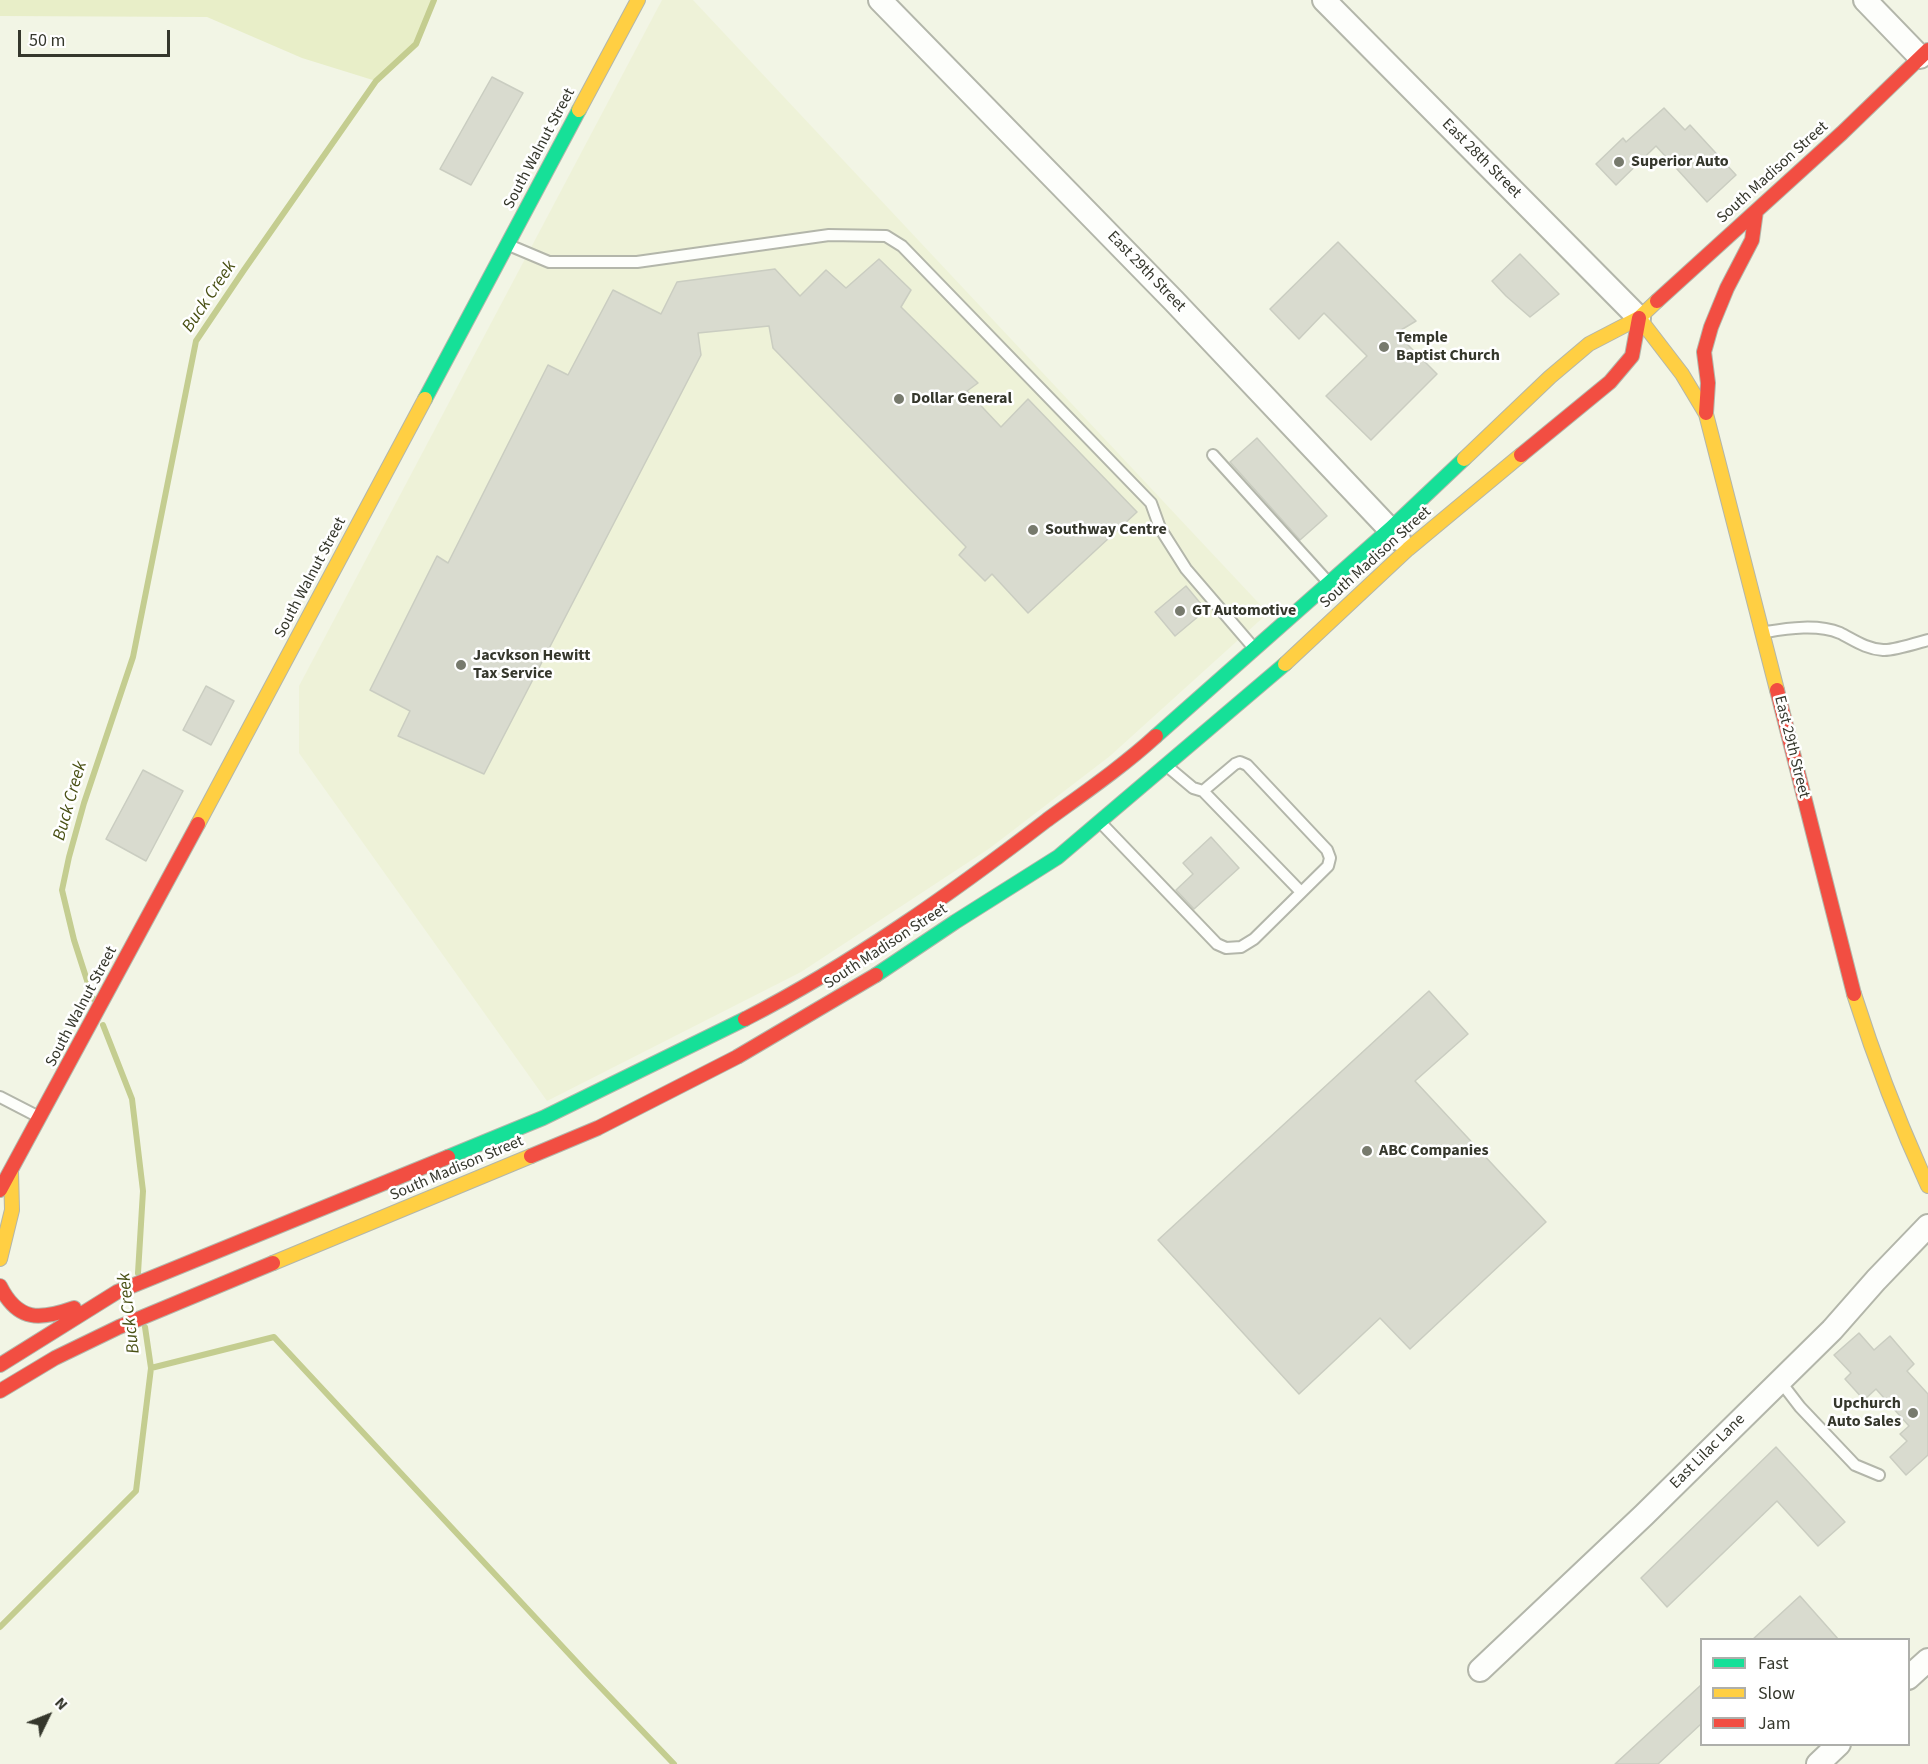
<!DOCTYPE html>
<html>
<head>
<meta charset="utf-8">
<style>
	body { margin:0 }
	#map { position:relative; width:1928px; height:1764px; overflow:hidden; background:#f2f5e5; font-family:"Source Sans 3",sans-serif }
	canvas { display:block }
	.legend { position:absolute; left:1700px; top:1638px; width:210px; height:108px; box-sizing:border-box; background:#fff; border:2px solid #aeafab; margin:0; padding:8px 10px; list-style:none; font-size:18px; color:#35372c }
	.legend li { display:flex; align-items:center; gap:12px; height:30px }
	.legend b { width:30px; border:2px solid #aeafab }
	.north { position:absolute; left:18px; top:1686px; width:60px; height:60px; -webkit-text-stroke:4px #fff; paint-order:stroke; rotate:47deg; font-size:16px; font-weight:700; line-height:24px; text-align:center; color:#35372c }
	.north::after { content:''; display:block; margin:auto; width:21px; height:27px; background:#35372c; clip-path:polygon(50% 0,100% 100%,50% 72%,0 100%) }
	.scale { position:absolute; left:18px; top:30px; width:152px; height:27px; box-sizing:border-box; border:3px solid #35372c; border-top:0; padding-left:8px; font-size:18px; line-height:21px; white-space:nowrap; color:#35372c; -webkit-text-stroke:4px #fff; paint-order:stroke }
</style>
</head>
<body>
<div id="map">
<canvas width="1928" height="1764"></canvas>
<ul class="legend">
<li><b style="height:8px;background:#16e098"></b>Fast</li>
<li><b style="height:8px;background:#ffcf43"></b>Slow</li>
<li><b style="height:8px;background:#f24e42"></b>Jam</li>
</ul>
<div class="north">N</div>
<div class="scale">50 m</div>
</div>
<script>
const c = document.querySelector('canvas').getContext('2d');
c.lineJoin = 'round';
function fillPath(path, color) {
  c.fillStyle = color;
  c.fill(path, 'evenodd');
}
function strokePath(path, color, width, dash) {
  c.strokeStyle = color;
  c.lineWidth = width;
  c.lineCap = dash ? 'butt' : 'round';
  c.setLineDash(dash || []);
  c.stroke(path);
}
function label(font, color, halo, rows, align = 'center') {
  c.font = font + ' "Source Sans 3",sans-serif';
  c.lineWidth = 5;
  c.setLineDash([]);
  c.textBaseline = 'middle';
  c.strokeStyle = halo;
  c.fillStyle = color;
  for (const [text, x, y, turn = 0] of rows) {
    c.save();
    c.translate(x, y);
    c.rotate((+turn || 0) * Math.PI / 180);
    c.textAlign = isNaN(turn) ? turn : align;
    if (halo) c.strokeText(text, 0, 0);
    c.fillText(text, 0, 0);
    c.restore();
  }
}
const built = new Path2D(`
	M 662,0 L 693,0 L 1268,613 L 1110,756 L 990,848 L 801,972 L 547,1101 L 299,753 L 299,686 Z`);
const green = new Path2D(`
	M 0,0 L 434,0 L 416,44 L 376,81 L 302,58 L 207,17 L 0,16 Z`);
const stream = new Path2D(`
	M 93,999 L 74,940 L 62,890 L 69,857 L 84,803 L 133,657 L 196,341 L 244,270 L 376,81 L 416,44 L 434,0
	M 103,1025 L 132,1099 L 143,1191 L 138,1273
	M 151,1368 L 274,1337 L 586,1672 L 674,1764
	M 0,1627 L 136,1491 L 151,1368 L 145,1327`);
const building = new Path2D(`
	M 492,77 L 523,93 L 471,185 L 440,169 Z
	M 1664,108 L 1685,130 L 1690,125 L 1736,175 L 1707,202 L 1656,146 L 1616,185 L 1596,164 L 1623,138 L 1626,142 Z
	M 1338,242 L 1416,321 L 1396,333 L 1437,374 L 1371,440 L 1326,396 L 1367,356 L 1324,313 L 1299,339 L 1270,309 Z
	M 1520,254 L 1559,294 L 1530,317 L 1506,296 L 1492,281 Z
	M 879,259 L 911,290 L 901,307 L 978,383 L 967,391 L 1001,427 L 1028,399 L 1137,512 L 1028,613 L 992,574 L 985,581 L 959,555 L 966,547 L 773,348 L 769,326 L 698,333 L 701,355 L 484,774 L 398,736 L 410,711 L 370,690 L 437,556 L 448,563 L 548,365 L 568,375 L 613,290 L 661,314 L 677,282 L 775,269 L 800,296 L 826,270 L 846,288 Z
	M 1257,438 L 1327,516 L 1300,540 L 1230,462 Z
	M 1186,586 L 1206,610 L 1175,636 L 1155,612 Z
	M 206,686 L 234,701 L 211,745 L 183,730 Z
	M 143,770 L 183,791 L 146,861 L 106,839 Z
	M 1211,837 L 1239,868 L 1194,909 L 1176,890 L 1193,874 L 1183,863 Z
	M 1429,991 L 1468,1034 L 1415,1081 L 1546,1222 L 1410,1349 L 1380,1318 L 1299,1394 L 1158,1240 Z
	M 1859,1333 L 1874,1350 L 1890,1336 L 1914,1364 L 1907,1371 L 1928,1394 L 1928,1455 L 1906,1475 L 1890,1457 L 1907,1441 L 1900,1434 L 1909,1426 L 1876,1389 L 1864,1400 L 1845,1379 L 1851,1373 L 1834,1355 Z
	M 1776,1447 L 1845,1522 L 1818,1546 L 1777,1501 L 1667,1607 L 1641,1578 Z
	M 1800,1596 L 1839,1640 L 1752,1640 Z
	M 1701,1685 L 1701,1724 L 1673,1750 L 1658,1764 L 1615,1764 Z`);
const lane = new Path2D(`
	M 511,246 L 549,262 L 637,262 L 829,235 L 886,236 L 902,246 L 1151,503 L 1160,528 L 1186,569 L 1253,647
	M 1213,455 L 1328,582
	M 1766,632 C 1789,628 1818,624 1840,633 C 1854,640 1866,649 1883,650 C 1892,651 1917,643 1928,640
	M 1203,791 L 1301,892
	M 1102,824 L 1217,944 L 1226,948 L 1241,947 L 1254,939 L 1328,866 L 1330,858 L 1327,850 L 1247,765 L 1240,762 L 1235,764 L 1203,791 L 1193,788 L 1168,767
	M 0,1097 L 37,1116
	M 1780,1381 L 1800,1407 L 1855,1465 L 1879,1475`);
const street = new Path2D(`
	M 880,0 L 1174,301 L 1399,539
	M 1324,0 L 1639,318
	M 1865,0 L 1920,57
	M 1480,1670 L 1644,1515 L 1832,1330 L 1876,1280 L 1928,1226
	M 1908,1678 L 1928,1660
	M 1818,1764 L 1839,1744`);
const fast = new Path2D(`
	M 425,399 L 579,110
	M 1156,736 L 1390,529 L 1464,459
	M 876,975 L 955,922 L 1058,857 L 1285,664
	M 448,1157 L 543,1118 L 745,1019`);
const slow = new Path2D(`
	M 579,110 L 638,0
	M 1639,318 L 1682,374 L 1706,414 L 1777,690
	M 1464,459 L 1550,377 L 1589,344 L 1639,318 L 1657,301
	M 1285,664 L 1408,549 L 1521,455
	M 198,824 L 425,399
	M 1854,994 C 1875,1060 1899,1123 1928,1186
	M 0,1259 L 12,1210 L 11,1171
	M 273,1263 L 531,1156`);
const jam = new Path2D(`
	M 1657,301 L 1842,133 L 1928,50
	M 1706,413 L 1708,383 L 1704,352 L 1711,327 L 1727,288 L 1752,240 L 1756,211
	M 1521,455 L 1610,382 L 1632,356 L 1639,318
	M 1777,690 L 1854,994
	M 745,1019 C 852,964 952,893 1047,820 C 1084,793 1122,767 1156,736
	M 531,1156 L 598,1128 L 737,1057 L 876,975
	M 0,1190 L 198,824
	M 0,1286 C 18,1322 40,1320 74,1308
	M 0,1365 L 117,1292 L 448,1157
	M 0,1391 L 55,1358 L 119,1327 L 273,1263`);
const markers = [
	[1619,162,6,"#777a6d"],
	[1384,347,6,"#777a6d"],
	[899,399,6,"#777a6d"],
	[1033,530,6,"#777a6d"],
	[1180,611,6,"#777a6d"],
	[461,665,6,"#777a6d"],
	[1367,1151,6,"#777a6d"],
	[1913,1413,6,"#777a6d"]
];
const streetNames = [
	["South Walnut Street",540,149,-62],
	["East 28th Street",1481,159,45],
	["South Madison Street",1773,173,-42],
	["East 29th Street",1146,272,46],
	["South Madison Street",1376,558,-42],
	["South Walnut Street",311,578,-62],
	["East 29th Street",1791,747,76],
	["South Madison Street",886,947,-33],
	["South Walnut Street",82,1007,-62],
	["South Madison Street",457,1169,-23],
	["East Lilac Lane",1708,1452,-45]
];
const poiNames = [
	["Superior Auto",1631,162],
	["Temple",1396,338],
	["Baptist Church",1396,356],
	["Dollar General",911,399],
	["Southway Centre",1045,530],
	["GT Automotive",1192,611],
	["Jacvkson Hewitt",473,656],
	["Tax Service",473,674],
	["ABC Companies",1379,1151],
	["Upchurch",1901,1404,"right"],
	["Auto Sales",1901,1422,"right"]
];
const waterNames = [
	["Buck Creek",210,297,-56],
	["Buck Creek",71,801,-74],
	["Buck Creek",130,1313,-97]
];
fillPath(built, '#eef2d8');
fillPath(green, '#e8eec8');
strokePath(stream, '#c4cd90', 6);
fillPath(building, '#d9dbcf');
strokePath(building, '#cacdc1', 1.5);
strokePath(lane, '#b3b6aa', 14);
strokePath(street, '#b3b6aa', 26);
strokePath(fast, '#b3b6aa', 16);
strokePath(slow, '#b3b6aa', 16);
strokePath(jam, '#b3b6aa', 16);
strokePath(lane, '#fdfefb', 10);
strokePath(street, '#fdfefb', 22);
strokePath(fast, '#16e098', 14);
strokePath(slow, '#ffcf43', 14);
strokePath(jam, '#f24e42', 14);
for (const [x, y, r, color] of markers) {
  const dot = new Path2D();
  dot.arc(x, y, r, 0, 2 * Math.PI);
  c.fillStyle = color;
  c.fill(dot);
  strokePath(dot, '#fff', 2);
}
label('16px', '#35372c', '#fff', streetNames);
label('bold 16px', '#35372c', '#fff', poiNames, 'left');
label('italic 18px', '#495014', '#fff', waterNames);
</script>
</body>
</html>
